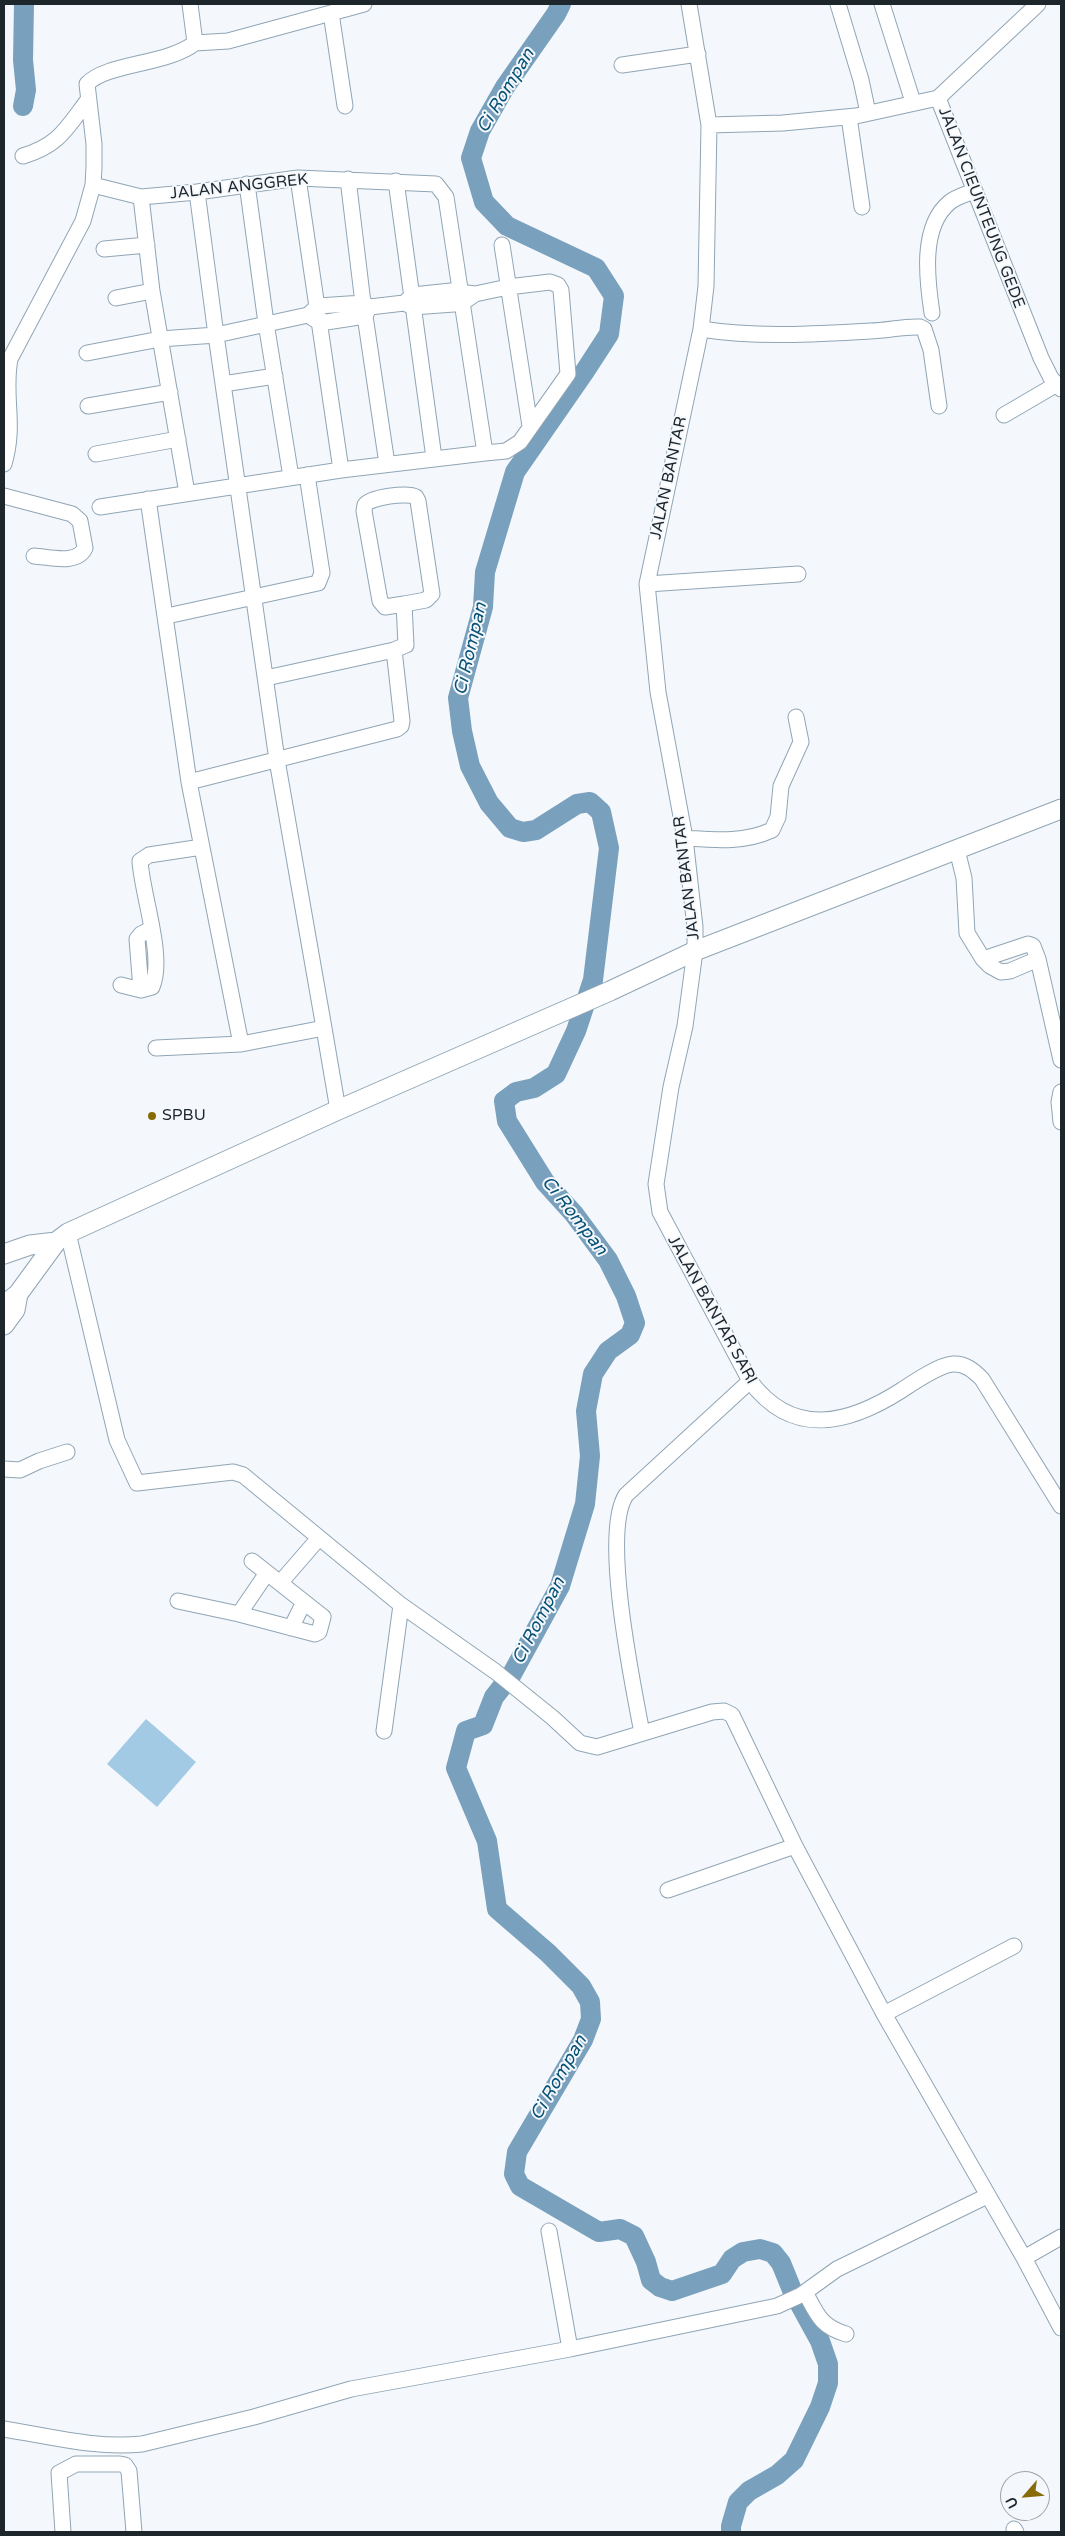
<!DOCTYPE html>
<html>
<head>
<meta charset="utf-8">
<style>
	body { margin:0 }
	#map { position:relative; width:1065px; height:2536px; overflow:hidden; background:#f4f8fc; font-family:"Varela Round",sans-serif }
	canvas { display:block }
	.frame { position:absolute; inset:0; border:5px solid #1d262b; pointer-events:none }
	.north { position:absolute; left:1000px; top:2471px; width:50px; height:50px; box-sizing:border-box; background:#f4f8fc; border:1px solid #9ea4a8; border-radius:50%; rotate:243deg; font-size:14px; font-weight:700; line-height:20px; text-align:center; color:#1d262b }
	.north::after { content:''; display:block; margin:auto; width:18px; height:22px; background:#886a07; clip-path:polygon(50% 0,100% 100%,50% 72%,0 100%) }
</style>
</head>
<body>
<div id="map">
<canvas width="1065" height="2536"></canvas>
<div class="frame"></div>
<div class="north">U</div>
</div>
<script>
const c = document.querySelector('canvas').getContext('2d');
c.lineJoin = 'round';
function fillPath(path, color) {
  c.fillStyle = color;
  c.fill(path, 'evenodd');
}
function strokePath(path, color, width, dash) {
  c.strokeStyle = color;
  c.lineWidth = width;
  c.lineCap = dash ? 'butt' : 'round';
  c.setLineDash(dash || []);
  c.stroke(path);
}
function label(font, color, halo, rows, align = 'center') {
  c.font = font + ' "Varela Round",sans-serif';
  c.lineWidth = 4;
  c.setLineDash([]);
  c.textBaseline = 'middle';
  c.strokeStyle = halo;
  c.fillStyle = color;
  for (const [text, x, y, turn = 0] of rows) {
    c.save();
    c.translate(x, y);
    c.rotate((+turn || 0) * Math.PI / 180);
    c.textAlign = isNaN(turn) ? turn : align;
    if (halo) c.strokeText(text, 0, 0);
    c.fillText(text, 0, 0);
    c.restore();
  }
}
const green = new Path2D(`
	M 146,1719 L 196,1762 L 157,1807 L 107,1764 Z`);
const river = new Path2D(`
	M 561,4 L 556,14 L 505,87 L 480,131 L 471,158 L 484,202 L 507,226 L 596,268 L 614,296 L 609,334 L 585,371 L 515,472 L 485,572 L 483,607 L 458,698 L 462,731 L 470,766 L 489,803 L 510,828 L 523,832 L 536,830 L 577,804 L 590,802 L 601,812 L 609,848 L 593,980 L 576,1031 L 556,1074 L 534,1088 L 516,1092 L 504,1101 L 507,1121 L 545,1182 L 574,1214 L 608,1260 L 626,1296 L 635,1323 L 630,1335 L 608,1351 L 593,1374 L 586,1411 L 590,1456 L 585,1504 L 560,1586 L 512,1674 L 494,1697 L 483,1725 L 466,1731 L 456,1768 L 487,1841 L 497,1909 L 548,1953 L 581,1986 L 590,2002 L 591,2019 L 583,2040 L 517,2152 L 514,2174 L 520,2186 L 599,2232 L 620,2229 L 634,2236 L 646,2262 L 651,2280 L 660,2287 L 672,2291 L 722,2274 L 732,2259 L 743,2252 L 760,2249 L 773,2253 L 781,2263 L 792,2290 L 820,2341 L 828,2364 L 828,2383 L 820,2407 L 794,2460 L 777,2475 L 749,2491 L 738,2502 L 731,2526 L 731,2532
	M 23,106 L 26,90 L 23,60 L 24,4`);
const minor = new Path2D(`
	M 190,4 L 195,43
	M 689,4 L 709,125 L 706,286 L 701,329 L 647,584 L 658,692 L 685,838 L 695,927 L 695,951 L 685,1026 L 671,1087 L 656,1184 L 660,1212 L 750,1381 C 793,1439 849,1424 902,1390 C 914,1382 939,1365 953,1364 C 965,1363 974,1371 982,1379 L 1061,1506
	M 838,4 L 861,80 L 868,113
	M 882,4 L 913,102
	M 331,13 L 345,106
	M 195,43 L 228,41 L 364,4
	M 622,65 L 698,54
	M 938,98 L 1041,358 L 1051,378 L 1061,389
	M 849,117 L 862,207
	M 709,125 L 783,123 L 856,116 L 938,98 L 1038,4
	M 23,156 C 59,145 66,129 88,100
	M 348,179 L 363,303
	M 396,181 L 434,458
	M 247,184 L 266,323 L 291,477
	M 93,185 L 141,197 L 197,192 L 298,178 L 436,184 L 446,197 L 485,453 L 341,470 L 298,178
	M 197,192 L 216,335 L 308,315 L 318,306 L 363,303 L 370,307 L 404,303 L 413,295 L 451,291 L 475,294
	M 141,197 L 152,291 L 187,493
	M 502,245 L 530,426
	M 104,249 L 147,245
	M 116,298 L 152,291
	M 404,303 L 413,307 L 454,304 L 462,303 L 475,294 L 508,287 L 550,282 L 558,285 L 561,290 L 568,374 L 520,442 L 506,451 L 485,453
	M 932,313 C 927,280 920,226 950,202 C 956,197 967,194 974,191
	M 365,316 L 387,464
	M 311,317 L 320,323 L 365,316 L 369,308
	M 701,329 C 757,338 813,334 870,331 C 887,331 903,326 920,327 L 924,329 L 931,350 L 939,406
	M 87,353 L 160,339 L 216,335 L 277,760 L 324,1028 L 241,1044 L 156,1048
	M 223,384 L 275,376
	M 88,406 L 170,392
	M 1004,415 L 1057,384
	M 96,454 L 178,439
	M 4,464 C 16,424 3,396 10,359 L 83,221 L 93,185 L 94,167 L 94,144 L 87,84 C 106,63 167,65 195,43
	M 4,496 L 72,514 L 80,521 L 85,548 C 77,565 50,557 34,556
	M 148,499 L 189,782
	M 100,507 L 341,470
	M 647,584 L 798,574
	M 167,616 L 318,583 L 322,573 L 307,475
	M 266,678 L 394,650 L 406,645 L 404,604 L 426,600 L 432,594 L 418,501 L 416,497 C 408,492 370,497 365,505 L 364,511 L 380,601 L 385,607 L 404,604
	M 685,838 C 715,840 744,843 772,830 L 778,817 L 781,786 L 801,742 L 796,717
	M 957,850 L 964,878 L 967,933 L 983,959 L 990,966 L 1001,972 L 1010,971 L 1038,959 L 1061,1060
	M 983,959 L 1028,944 L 1033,946 L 1038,959
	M 121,985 L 141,990 L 152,987 C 165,957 142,895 140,861 L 149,855 L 202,847
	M 141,990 L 137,939 L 141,934 L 151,929
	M 324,1028 L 338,1110
	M 241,1044 L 189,782 L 397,729 L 401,726 L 402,721 L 394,650
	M 1061,1092 L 1059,1102 L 1061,1122
	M 68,1233 L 117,1440 L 137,1483 L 233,1472 L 243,1475 L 401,1605 L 496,1672 L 553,1718 L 580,1743 L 597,1747 L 712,1712 L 724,1711 L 732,1715 L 795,1846 L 884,2014 L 1024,2258 L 1061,2328
	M 4,1469 L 20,1470 L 39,1461 L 67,1452
	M 252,1561 L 280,1583 L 319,1538
	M 178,1601 L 239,1614 L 267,1573
	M 239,1614 L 315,1634 L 319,1632 L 323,1617 L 280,1583
	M 291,1628 L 304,1602
	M 384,1731 L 401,1605
	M 642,1733 C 633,1685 601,1533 626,1495 L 750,1381
	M 668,1890 L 795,1846
	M 884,2014 L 1014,1946
	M 549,2231 L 570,2349
	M 1024,2258 L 1061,2237
	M 805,2292 C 817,2314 820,2326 846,2334
	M 4,2429 C 48,2436 97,2449 142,2444 L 254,2417 L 351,2389 L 570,2349 L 777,2306 L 801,2295 L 837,2269 L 987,2196
	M 1014,2529 L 1016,2532
	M 63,2532 L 59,2473 L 76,2464 L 120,2464 L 125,2465 L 129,2471 L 134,2532`);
const major = new Path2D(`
	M 4,1254 L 30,1245 L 56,1242
	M 4,1305 L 18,1294 L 56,1242 L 68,1233 L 338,1110 L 610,991 L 695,951 L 1061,809
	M 4,1325 L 15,1310 L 18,1294`);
const markers = [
	[152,1116,5,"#886a07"]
];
const streetNames = [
	["JALAN ANGGREK",239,187,-6],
	["JALAN CIEUNTEUNG GEDE",981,208,69],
	["JALAN BANTAR",669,478,-78],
	["JALAN BANTAR",687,878,-97],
	["JALAN BANTAR SARI",712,1310,61]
];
const poiNames = [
	["SPBU",162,1116]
];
const waterNames = [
	["Ci Rompan",506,91,-59],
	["Ci Rompan",471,649,-77],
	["Ci Rompan",574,1216,52],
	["Ci Rompan",539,1621,-63],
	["Ci Rompan",559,2078,-60]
];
fillPath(green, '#a3cae4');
strokePath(river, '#79a0bc', 20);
strokePath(minor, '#90a5b5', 17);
strokePath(major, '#90a5b5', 21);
strokePath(minor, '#fff', 15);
strokePath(major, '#fff', 19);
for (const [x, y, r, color] of markers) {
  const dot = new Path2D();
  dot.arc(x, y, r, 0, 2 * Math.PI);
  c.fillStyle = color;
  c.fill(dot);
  strokePath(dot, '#f4f8fc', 2);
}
label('16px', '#1d262b', '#f4f8fc', streetNames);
label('16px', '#1d262b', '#f4f8fc', poiNames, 'left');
label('italic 18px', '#095277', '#f4f8fc', waterNames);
</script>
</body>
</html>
